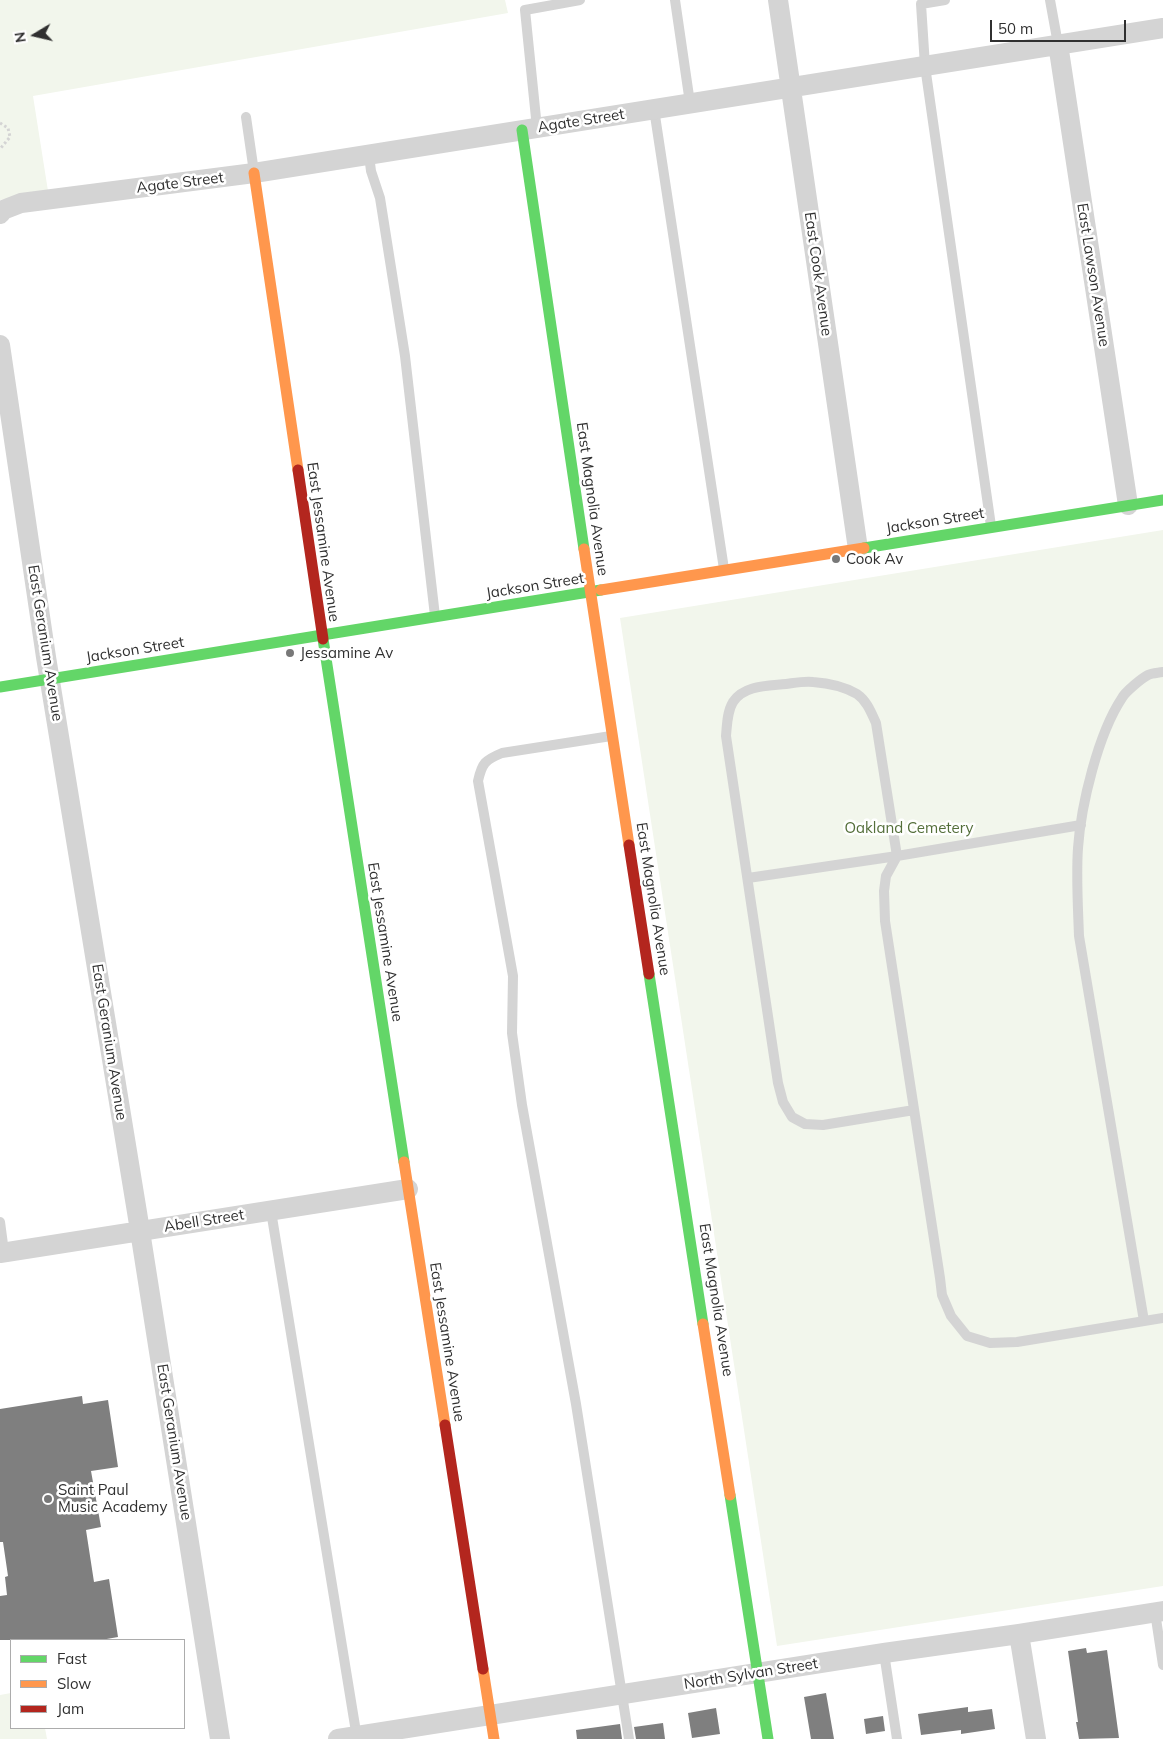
<!DOCTYPE html>
<html>
<head>
<meta charset="utf-8">
<style>
	body { margin:0 }
	#map { position:relative; width:1163px; height:1739px; overflow:hidden; background:#fff; font-family:Mulish,sans-serif }
	canvas { display:block }
	.legend { position:absolute; left:10px; top:1639px; width:175px; height:90px; box-sizing:border-box; background:#fff; border:1px solid #acacac; margin:0; padding:6px 9px; list-style:none; font-size:15px; color:#303030 }
	.legend li { display:flex; align-items:center; gap:10px; height:25px }
	.legend b { width:25px; border:1px solid #acacac }
	.north { position:absolute; left:10px; top:10px; width:50px; height:50px; -webkit-text-stroke:4px #fff; paint-order:stroke; rotate:261deg; font-size:14px; font-weight:700; line-height:20px; text-align:center; color:#303030 }
	.north::after { content:''; display:block; margin:auto; width:18px; height:22px; background:#303030; clip-path:polygon(50% 0,100% 100%,50% 72%,0 100%) }
	.scale { position:absolute; left:990px; top:20px; width:136px; height:22px; box-sizing:border-box; border:2px solid #303030; border-top:0; padding-left:6px; font-size:15px; line-height:18px; white-space:nowrap; color:#303030; -webkit-text-stroke:4px #fff; paint-order:stroke }
</style>
</head>
<body>
<div id="map">
<canvas width="1163" height="1739"></canvas>
<ul class="legend">
<li><b style="height:6px;background:#63d668"></b>Fast</li>
<li><b style="height:6px;background:#ff974d"></b>Slow</li>
<li><b style="height:6px;background:#b3261e"></b>Jam</li>
</ul>
<div class="north">N</div>
<div class="scale">50 m</div>
</div>
<script>
const c = document.querySelector('canvas').getContext('2d');
c.lineJoin = 'round';
function fillPath(path, color) {
  c.fillStyle = color;
  c.fill(path, 'evenodd');
}
function strokePath(path, color, width, dash) {
  c.strokeStyle = color;
  c.lineWidth = width;
  c.lineCap = dash ? 'butt' : 'round';
  c.setLineDash(dash || []);
  c.stroke(path);
}
function label(font, color, halo, rows, align = 'center') {
  c.font = font + ' Mulish,sans-serif';
  c.lineWidth = 5;
  c.setLineDash([]);
  c.textBaseline = 'middle';
  c.strokeStyle = halo;
  c.fillStyle = color;
  for (const [text, x, y, turn = 0] of rows) {
    c.save();
    c.translate(x, y);
    c.rotate((+turn || 0) * Math.PI / 180);
    c.textAlign = isNaN(turn) ? turn : align;
    if (halo) c.strokeText(text, 0, 0);
    c.fillText(text, 0, 0);
    c.restore();
  }
}
const green = new Path2D(`
	M 0,0 L 505,0 L 508,13 L 33,96 L 48,191 L 0,200 Z
	M 1163,530 L 1163,1586 L 777,1646 L 620,618 Z
	M 11,1693 L 11,1728 L 45,1728 L 47,1739 L 0,1739 L 0,1695 Z`);
const building = new Path2D(`
	M 82,1396 L 83,1404 L 108,1400 L 118,1467 L 91,1471 L 101,1527 L 86,1530 L 94,1582 L 109,1579 L 118,1637 L 101,1640 L 0,1640 L 0,1596 L 7,1595 L 5,1577 L 8,1576 L 3,1542 L 0,1542 L 0,1409 Z
	M 1086,1648 L 1087,1653 L 1107,1650 L 1119,1738 L 1079,1739 L 1076,1722 L 1078,1722 L 1068,1651 Z
	M 826,1693 L 834,1739 L 811,1739 L 804,1697 Z
	M 968,1707 L 968,1712 L 992,1709 L 995,1729 L 961,1734 L 961,1730 L 921,1735 L 918,1714 Z
	M 716,1708 L 720,1734 L 692,1738 L 688,1713 Z
	M 883,1716 L 885,1731 L 866,1734 L 864,1719 Z
	M 663,1723 L 665,1739 L 636,1739 L 634,1727 Z
	M 620,1724 L 622,1739 L 577,1739 L 576,1730 Z`);
const path = new Path2D(`
	M 0,123 L 8,128 L 10,137 L 0,149`);
const lane = new Path2D(`
	M 675,0 L 690,103
	M 945,0 L 921,4 L 925,66 L 991,526
	M 1050,0 L 1058,44
	M 654,109 L 724,569
	M 246,117 L 254,172
	M 537,128 L 525,10 L 580,0
	M 369,155 L 371,171 L 380,198 L 405,356 L 435,616
	M 611,736 L 502,753 C 485,760 482,763 478,781 L 513,976 L 512,1033 L 522,1105 L 576,1404 L 629,1739
	M 748,878 L 897,856 L 1081,825
	M 914,1110 L 823,1125 L 805,1124 L 792,1117 L 783,1102 L 778,1083 L 726,736 C 727,725 727,712 733,702 C 744,685 768,686 786,684 C 794,683 804,681 813,682 C 827,683 845,687 857,694 C 867,701 871,712 876,723 L 897,856 L 886,876 L 884,891 L 885,921 L 940,1278 L 942,1295 L 951,1316 L 967,1336 L 990,1343 L 1017,1342 L 1163,1318
	M 271,1211 L 357,1738
	M 0,1222 L 4,1252
	M 1144,1321 L 1079,936 C 1078,907 1076,877 1078,848 C 1081,805 1098,734 1122,698 C 1125,692 1142,678 1148,675 C 1152,673 1158,673 1163,672
	M 1155,1612 L 1163,1665
	M 884,1653 L 897,1739`);
const street = new Path2D(`
	M 778,0 L 858,549
	M 1058,44 L 1128,505
	M 0,214 L 3,210 L 21,203 L 254,173 L 1163,28
	M 0,345 L 46,657 L 137,1212 L 220,1739
	M 0,1253 L 408,1189
	M 1019,1634 L 1036,1739
	M 338,1739 L 884,1653 L 1019,1634 L 1163,1611`);
const fast = new Path2D(`
	M 522,130 L 584,549
	M 864,548 L 1163,500
	M 323,639 L 404,1162
	M 0,687 L 601,590
	M 649,974 L 703,1324
	M 730,1495 L 768,1739`);
const slow = new Path2D(`
	M 254,173 L 298,470
	M 584,549 L 629,845
	M 601,590 L 864,548
	M 404,1162 L 445,1425
	M 703,1324 L 730,1495
	M 483,1669 L 494,1739`);
const jam = new Path2D(`
	M 298,470 L 323,639
	M 629,845 L 649,974
	M 445,1425 L 483,1669`);
const markers = [
	[836,559,5,"#787878"],
	[290,653,5,"#787878"],
	[48,1499,5,"#787878"]
];
const streetNames = [
	["Agate Street",581,121,-9],
	["Agate Street",180,183,-7],
	["East Cook Avenue",818,274,82],
	["East Lawson Avenue",1093,275,81],
	["East Magnolia Avenue",592,499,82],
	["Jackson Street",935,521,-9],
	["East Jessamine Avenue",323,542,82],
	["Jackson Street",535,586,-9],
	["East Geranium Avenue",45,643,81],
	["Jackson Street",135,650,-9],
	["East Magnolia Avenue",653,899,81],
	["East Jessamine Avenue",385,942,81],
	["East Geranium Avenue",109,1042,81],
	["Abell Street",204,1221,-9],
	["East Magnolia Avenue",716,1300,81],
	["East Jessamine Avenue",447,1342,81],
	["East Geranium Avenue",174,1442,81],
	["North Sylvan Street",751,1674,-9]
];
const poiNames = [
	["Cook Av",846,559],
	["Jessamine Av",300,653],
	["Saint Paul",58,1490],
	["Music Academy",58,1507]
];
const parkNames = [
	["Oakland Cemetery",909,828]
];
fillPath(green, '#f2f6ec');
fillPath(building, '#7f7f7f');
strokePath(path, '#d4d4d4', 3, [2.5, 2.5]);
strokePath(lane, '#d4d4d4', 10);
strokePath(street, '#d4d4d4', 20);
strokePath(fast, '#63d668', 11);
strokePath(slow, '#ff974d', 11);
strokePath(jam, '#b3261e', 11);
for (const [x, y, r, color] of markers) {
  const dot = new Path2D();
  dot.arc(x, y, r, 0, 2 * Math.PI);
  c.fillStyle = color;
  c.fill(dot);
  strokePath(dot, '#fff', 2);
}
label('15px', '#303030', '#fff', streetNames);
label('15px', '#303030', '#fff', poiNames, 'left');
label('15px', '#546f3a', '#fff', parkNames);
</script>
</body>
</html>
